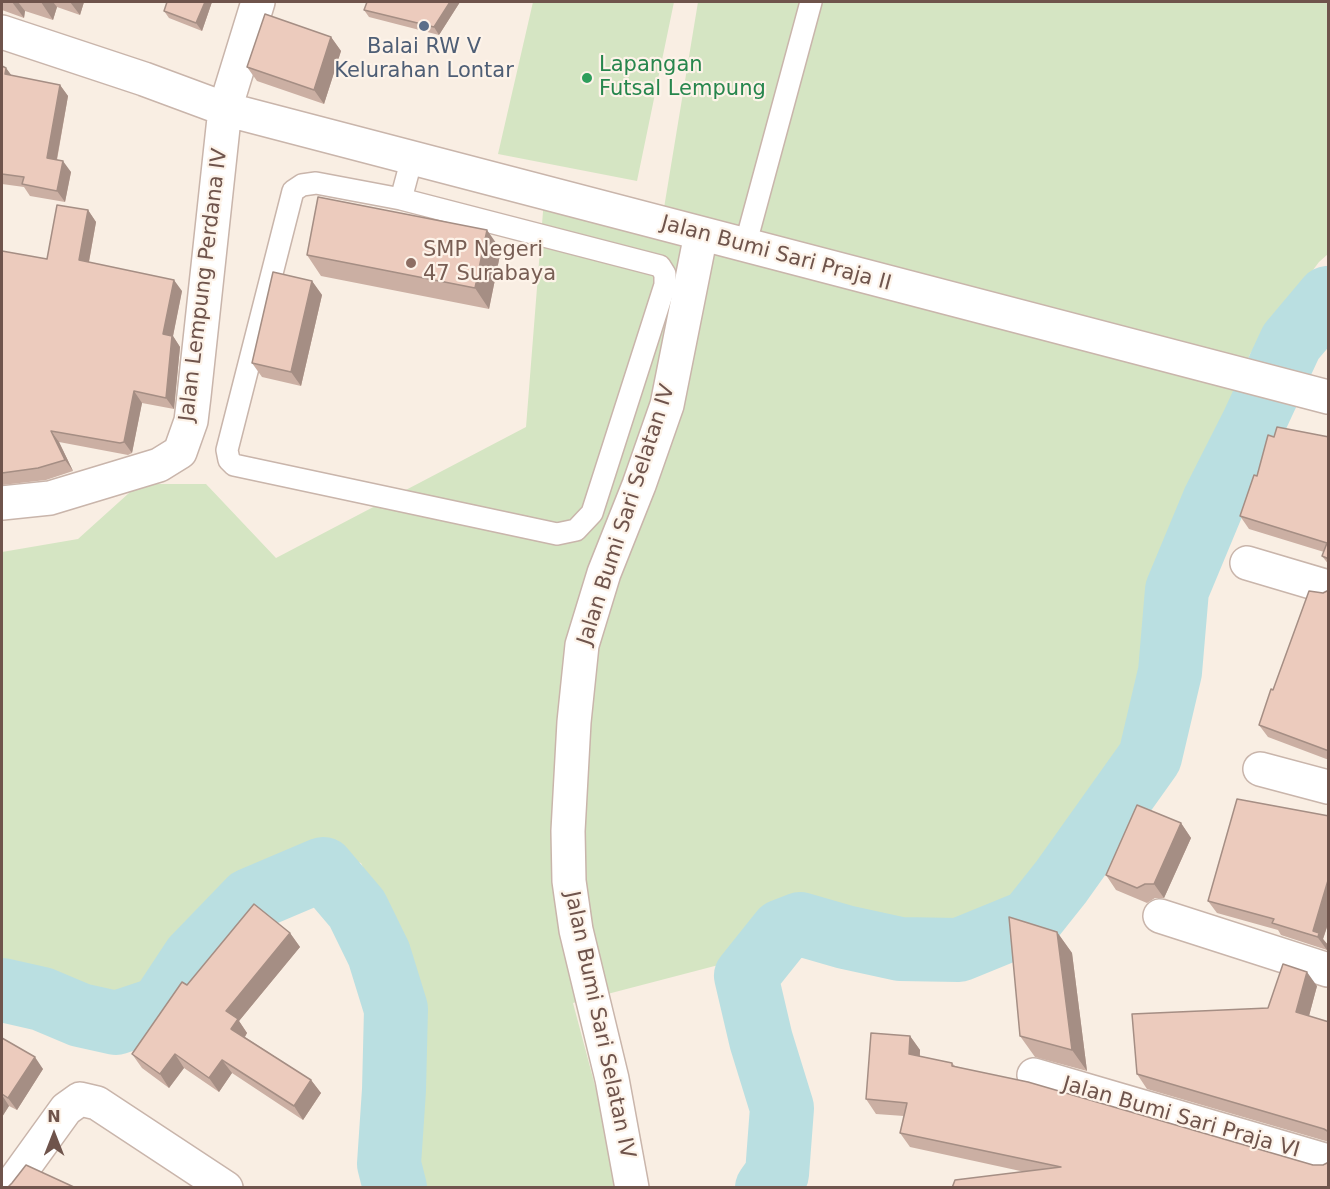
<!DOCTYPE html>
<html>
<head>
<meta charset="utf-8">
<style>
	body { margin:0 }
	#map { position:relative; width:1330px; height:1189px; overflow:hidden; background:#f9eee3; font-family:"DejaVu Sans",sans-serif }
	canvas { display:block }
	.frame { position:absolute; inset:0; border:3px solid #6f544c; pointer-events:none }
	.north { position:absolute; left:24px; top:1105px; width:60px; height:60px; -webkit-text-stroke:4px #fdf3e9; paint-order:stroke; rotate:0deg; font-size:16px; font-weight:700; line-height:24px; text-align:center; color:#6f544c }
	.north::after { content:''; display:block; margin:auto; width:21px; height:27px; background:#6f544c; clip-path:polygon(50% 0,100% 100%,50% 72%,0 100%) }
</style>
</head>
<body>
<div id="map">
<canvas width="1330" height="1189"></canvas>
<div class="frame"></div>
<div class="north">N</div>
</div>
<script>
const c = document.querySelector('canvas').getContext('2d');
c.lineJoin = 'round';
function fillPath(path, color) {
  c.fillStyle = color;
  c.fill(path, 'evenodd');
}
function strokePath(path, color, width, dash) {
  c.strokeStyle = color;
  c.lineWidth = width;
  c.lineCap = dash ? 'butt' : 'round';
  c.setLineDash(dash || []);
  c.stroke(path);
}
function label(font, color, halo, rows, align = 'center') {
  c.font = font + ' "DejaVu Sans",sans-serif';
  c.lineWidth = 4.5;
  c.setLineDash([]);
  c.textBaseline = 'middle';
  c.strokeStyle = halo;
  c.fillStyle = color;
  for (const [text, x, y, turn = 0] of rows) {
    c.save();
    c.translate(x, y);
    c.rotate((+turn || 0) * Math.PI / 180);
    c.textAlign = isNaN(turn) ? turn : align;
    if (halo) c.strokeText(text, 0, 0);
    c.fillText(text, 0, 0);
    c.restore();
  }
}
const green = new Path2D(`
	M 533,2 L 674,2 L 637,181 L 498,154 Z
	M 698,2 L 1328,2 L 1328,254 L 1319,262 L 1250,354 L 1166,573 L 1132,744 L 1113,787 L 1017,909 L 921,931 L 825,906 L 778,911 L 730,962 L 573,1003 L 622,1187 L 426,1187 L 408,1161 L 419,1040 L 393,937 L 361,863 L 318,851 L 270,863 L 178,950 L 144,1003 L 97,1008 L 2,965 L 2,552 L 78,539 L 139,484 L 206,484 L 276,558 L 526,427 L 544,199 L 664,208 Z`);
const river = new Path2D(`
	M 2,990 L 42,999 L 80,1015 L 116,1023 L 161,1008 L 194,958 L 250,900 L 323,869 L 357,909 L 379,954 L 396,1009 L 394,1090 L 389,1164 L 395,1188
	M 767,1188 L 777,1174 L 782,1108 L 761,1040 L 746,976 L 782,931 L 800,924 L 845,937 L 900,949 L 959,950 L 1030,921 L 1061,882 L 1150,757 L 1170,672 L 1177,590 L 1214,501 L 1253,424 L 1291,342 L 1328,298`);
const lane = new Path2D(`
	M 316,183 L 401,199 L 660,266 L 665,274 L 665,285 L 592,513 L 576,530 L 557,534 L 234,465 L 229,460 L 227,450 L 293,191 L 302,185 Z
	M 401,199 L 412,158
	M 745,246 L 811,2`);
const street = new Path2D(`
	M 2,32 L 144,79 L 225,109 L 1328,397
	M 2,503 L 50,498 L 159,465 L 180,452 L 191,421 L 194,396 L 225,109 L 258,2
	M 1247,563 L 1328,587
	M 1260,769 L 1328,787
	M 1160,916 L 1328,970
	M 1034,1075 L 1328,1161
	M 9,1188 L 66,1109 L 80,1099 L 97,1103 L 226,1188
	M 632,1188 L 612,1079 L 576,930 L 569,881 L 568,831 L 574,722 L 582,645 L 604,573 L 639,485 L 667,405 L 701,234`);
const wall = new Path2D(`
	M 2,2 L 84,2 L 80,15 L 57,7 L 53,20 L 25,11 L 24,18 L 2,10 Z
	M 212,2 L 202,31 L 169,18 L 164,11 Z
	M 367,2 L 460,2 L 439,35 L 369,17 L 364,10 Z
	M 331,37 L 341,51 L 324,104 L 257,81 L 247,67 Z
	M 2,66 L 6,68 L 12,76 L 60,85 L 68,96 L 57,160 L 71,172 L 65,202 L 30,196 L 24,187 L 2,184 Z
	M 88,210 L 96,222 L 89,262 L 182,291 L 173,336 L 180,347 L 174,409 L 142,403 L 132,453 L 128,455 L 59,442 L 73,471 L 46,480 L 2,485 L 2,251 L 47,259 Z
	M 501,250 L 489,309 L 321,276 L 307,255 Z
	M 312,281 L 322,295 L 301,386 L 262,377 L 252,363 Z
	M 1274,437 L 1329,437 L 1329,565 L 1322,556 L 1324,552 L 1249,529 L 1240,516 Z
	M 1329,590 L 1329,760 L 1268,737 L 1259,725 L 1273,690 L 1323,593 Z
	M 1329,816 L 1329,921 L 1323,939 L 1328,945 L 1327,950 L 1281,935 L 1278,930 L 1217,913 L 1208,901 Z
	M 1181,823 L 1191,838 L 1164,898 L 1155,898 L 1147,903 L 1116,890 L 1106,875 Z
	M 1057,932 L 1072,953 L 1087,1071 L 1035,1057 L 1020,1036 Z
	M 290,933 L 300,947 L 239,1021 L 247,1033 L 245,1037 L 311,1080 L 321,1093 L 303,1120 L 232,1073 L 219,1092 L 184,1068 L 169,1088 L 142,1068 L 132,1054 L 187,985 Z
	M 1317,986 L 1309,1016 L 1329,1022 L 1329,1142 L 1147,1089 L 1137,1074 L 1268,1008 Z
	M 910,1036 L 920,1050 L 920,1057 L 952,1063 L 955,1066 L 1313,1165 L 1323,1165 L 1329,1188 L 1025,1172 L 910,1147 L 900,1133 L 904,1116 L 876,1114 L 866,1099 Z
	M 2,1038 L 43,1069 L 17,1110 L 9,1106 L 2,1117 Z`);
const shadedWall = new Path2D(`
	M 12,2 L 18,2 L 25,11 L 24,18 Z
	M 41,2 L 53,2 L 57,7 L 53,20 Z
	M 70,2 L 84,2 L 80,15 Z
	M 205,2 L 212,2 L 202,31 L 196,23 Z
	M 450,2 L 460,2 L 439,35 L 434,27 Z
	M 331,37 L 341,51 L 324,104 L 314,90 Z
	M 6,68 L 14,79 L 5,74 Z
	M 60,85 L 68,96 L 55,169 L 47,158 Z
	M 63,161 L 71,172 L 65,202 L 57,191 Z
	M 88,210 L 96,222 L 87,272 L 79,260 Z
	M 487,230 L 501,250 L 489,309 L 475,288 Z
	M 174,280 L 182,291 L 173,336 L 180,347 L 174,409 L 166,398 L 163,334 Z
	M 312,281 L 322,295 L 301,386 L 291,372 Z
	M 134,391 L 142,403 L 132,453 L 124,442 Z
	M 51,431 L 59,442 L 73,471 L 65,460 Z
	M 1181,823 L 1191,838 L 1164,898 L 1154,884 Z
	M 1329,877 L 1329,921 L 1323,939 L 1328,945 L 1327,950 L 1313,931 Z
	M 1057,932 L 1072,953 L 1087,1071 L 1072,1050 Z
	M 290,933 L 300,947 L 239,1021 L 247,1033 L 241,1043 L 231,1029 L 226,1011 Z
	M 1307,972 L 1317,986 L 1306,1027 L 1296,1012 Z
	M 910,1036 L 920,1050 L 919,1069 L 909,1054 Z
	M 175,1054 L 184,1068 L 169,1088 L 160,1074 Z
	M 35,1057 L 43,1069 L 17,1110 L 8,1098 Z
	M 222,1060 L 232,1073 L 219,1092 L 209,1078 Z
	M 311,1080 L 321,1093 L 303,1120 L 294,1106 Z
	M 2,1095 L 9,1106 L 2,1117 Z`);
const building = new Path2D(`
	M 167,2 L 205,2 L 196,23 L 164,11 Z
	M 367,2 L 450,2 L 434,27 L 364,10 Z
	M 265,14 L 331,37 L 314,90 L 247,67 Z
	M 2,66 L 6,68 L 5,74 L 60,85 L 47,158 L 63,161 L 57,191 L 22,184 L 24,177 L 2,174 Z
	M 318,197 L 487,230 L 475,288 L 307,255 Z
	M 57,205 L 88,210 L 79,260 L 174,280 L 163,334 L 172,336 L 166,398 L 134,391 L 124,442 L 120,443 L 51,431 L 65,460 L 38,468 L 2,473 L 2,251 L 47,259 Z
	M 273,272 L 312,281 L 291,372 L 252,363 Z
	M 1277,427 L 1329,437 L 1329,559 L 1322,556 L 1327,543 L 1240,516 L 1254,475 L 1257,476 L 1268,435 L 1274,437 Z
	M 1329,590 L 1329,751 L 1259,725 L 1271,689 L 1273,690 L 1309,591 L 1323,593 Z
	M 1237,799 L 1329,816 L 1329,877 L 1313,931 L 1319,933 L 1318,937 L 1272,923 L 1274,919 L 1208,901 Z
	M 1137,805 L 1181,823 L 1154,884 L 1145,884 L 1137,888 L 1106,875 Z
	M 254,904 L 290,933 L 226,1011 L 238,1019 L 231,1029 L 311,1080 L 294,1106 L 222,1060 L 209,1078 L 175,1054 L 160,1074 L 132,1054 L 182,982 L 187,985 Z
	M 1009,917 L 1057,932 L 1072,1050 L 1020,1036 Z
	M 1283,964 L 1307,972 L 1296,1012 L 1329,1022 L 1329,1132 L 1324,1129 L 1137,1074 L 1132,1014 L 1268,1008 Z
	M 871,1033 L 910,1036 L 909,1054 L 952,1063 L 952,1066 L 1028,1082 L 1313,1165 L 1323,1165 L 1329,1162 L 1329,1188 L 952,1188 L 955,1180 L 1061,1167 L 900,1133 L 907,1103 L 866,1099 Z
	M 2,1038 L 35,1057 L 8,1098 L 2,1094 Z
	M 26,1165 L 76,1188 L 7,1188 L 12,1183 Z`);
const markers = [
	[424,26,6,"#5c6f8a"],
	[587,78,6,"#2e9e5b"],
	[411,263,6,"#8d6e63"]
];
const serviceNames = [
	["Balai RW V",424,48],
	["Kelurahan Lontar",424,72]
];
const leisureNames = [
	["Lapangan",599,66],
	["Futsal Lempung",599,90]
];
const educationNames = [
	["SMP Negeri",423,251],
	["47 Surabaya",423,275]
];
const streetNames = [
	["Jalan Bumi Sari Praja II",776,254,15],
	["Jalan Lempung Perdana IV",204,285,-83],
	["Jalan Bumi Sari Selatan IV",627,515,-72],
	["Jalan Bumi Sari Selatan IV",599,1025,78],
	["Jalan Bumi Sari Praja VI",1181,1118,16]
];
fillPath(green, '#d5e5c3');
strokePath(river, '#badfe1', 64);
strokePath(lane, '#c9b5ab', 24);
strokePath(street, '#c9b5ab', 36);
strokePath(lane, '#fff', 21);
strokePath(street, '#fff', 33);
fillPath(wall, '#cbafa3');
fillPath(shadedWall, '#a58e84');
fillPath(building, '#eccbbd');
strokePath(building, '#a58e84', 1.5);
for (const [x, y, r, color] of markers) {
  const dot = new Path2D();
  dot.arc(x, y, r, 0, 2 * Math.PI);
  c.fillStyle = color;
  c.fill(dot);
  strokePath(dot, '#fdf3e9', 2);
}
label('21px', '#4e5e75', '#fdf3e9', serviceNames);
label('21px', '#27864d', '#fdf3e9', leisureNames, 'left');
label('21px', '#785e54', '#fdf3e9', educationNames, 'left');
label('21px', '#6f544c', '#fdf3e9', streetNames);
</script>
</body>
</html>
